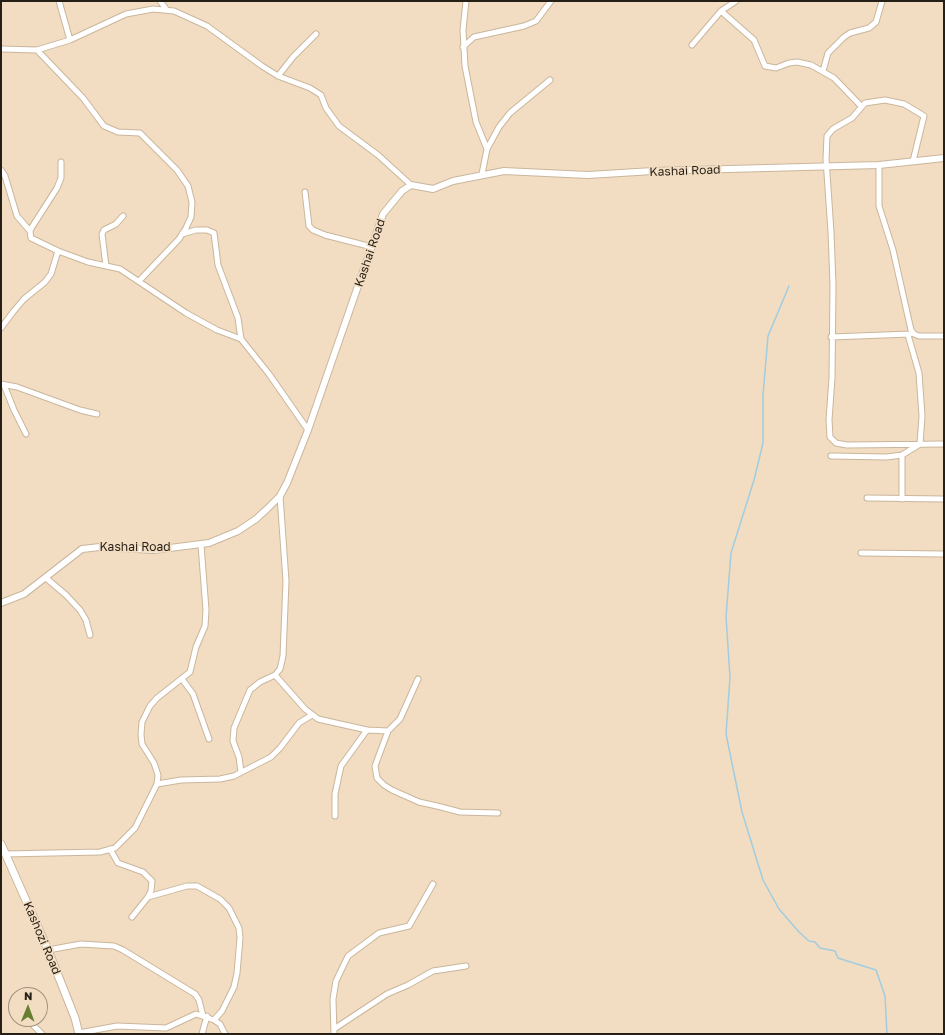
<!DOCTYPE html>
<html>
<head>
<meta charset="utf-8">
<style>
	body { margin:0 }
	#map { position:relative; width:945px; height:1035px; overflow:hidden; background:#f2ddc2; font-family:"Golos Text",sans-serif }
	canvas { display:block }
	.frame { position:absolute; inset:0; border:2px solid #261f15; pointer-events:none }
	.north { position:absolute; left:8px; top:987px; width:40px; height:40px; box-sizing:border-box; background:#f2ddc2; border:1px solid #a0917d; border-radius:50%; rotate:1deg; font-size:11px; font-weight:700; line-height:16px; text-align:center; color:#261f15 }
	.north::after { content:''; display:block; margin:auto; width:14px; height:18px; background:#657e30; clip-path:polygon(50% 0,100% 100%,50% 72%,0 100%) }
</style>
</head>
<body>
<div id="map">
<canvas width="945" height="1035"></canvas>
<div class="frame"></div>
<div class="north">N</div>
</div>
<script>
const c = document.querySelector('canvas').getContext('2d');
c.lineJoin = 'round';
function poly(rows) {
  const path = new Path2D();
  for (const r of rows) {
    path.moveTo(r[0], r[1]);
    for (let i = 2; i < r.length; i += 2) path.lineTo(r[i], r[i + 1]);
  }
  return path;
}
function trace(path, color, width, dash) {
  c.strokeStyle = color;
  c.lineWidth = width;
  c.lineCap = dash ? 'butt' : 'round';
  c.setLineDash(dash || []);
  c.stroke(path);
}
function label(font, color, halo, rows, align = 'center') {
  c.font = font + ' "Golos Text",sans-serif';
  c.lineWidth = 3.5;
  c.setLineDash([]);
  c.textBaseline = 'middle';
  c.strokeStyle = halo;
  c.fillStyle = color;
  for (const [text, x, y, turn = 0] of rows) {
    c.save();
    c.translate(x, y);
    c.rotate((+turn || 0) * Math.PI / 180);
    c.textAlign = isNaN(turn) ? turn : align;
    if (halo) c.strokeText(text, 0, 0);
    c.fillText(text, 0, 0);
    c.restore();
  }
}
trace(poly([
	[789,286,768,336,763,395,763,443,754,480,731,553,726,617,730,677,726,734,742,812,763,880,779,909,799,932,809,941,815,942,820,948,835,951,838,958,876,970,885,996,887,1034]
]), '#a0cde0', 1.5);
const minor = poly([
	[59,1,70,40],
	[160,1,166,9],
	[466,1,463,30,465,66,476,122,487,149],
	[721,11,754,40,765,66,776,68,789,63,797,62,811,65,834,78,861,106],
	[692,45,721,11,736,1],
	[463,47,474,37,524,26,536,21,551,1],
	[1,49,37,50,70,40,126,14,153,9,174,11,207,26,262,66,278,76,310,88,321,95,326,108,339,126,378,155,411,185],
	[37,50,83,98,104,126,118,132,140,133,177,170,188,186,192,202,191,217,186,228,179,239,139,281],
	[823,71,828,53,844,37,850,33,869,28,876,22,882,1],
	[278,76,293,57,316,34],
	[913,161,924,116,904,104,885,100,865,103,852,118,833,129,827,136,826,159,831,232,833,285,832,378,829,420,830,437,836,443,847,445,944,444],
	[61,162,61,178,57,188,32,227,30,231,31,238,58,251,88,262,120,269,186,313,217,330,241,339,269,374,308,430],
	[879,165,879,206,893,250,911,330,914,334,919,336,944,336],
	[1,170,5,176,17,216,30,231],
	[482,174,487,149,499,127,510,113,550,80],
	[305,192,309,226,313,230,325,235,372,247],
	[182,234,196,230,207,230,214,233,218,265,238,318,241,339],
	[106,266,102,234,104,230,116,224,123,216],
	[1,328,13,312,24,299,45,282,51,274,58,251],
	[831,337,910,334],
	[1,384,17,387,80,410,97,414],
	[4,385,14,410,26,434],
	[902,455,902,499],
	[831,456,887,457,902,455,920,444,922,416,919,373,908,335],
	[867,498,944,499],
	[861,553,944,554],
	[46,578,66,595,80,610,86,620,90,635],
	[275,675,305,709,318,719,367,730,388,731,400,719,418,679],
	[182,679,193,694,209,739],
	[388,731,375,766,377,778,384,785,392,790,419,802,437,806,460,812,498,813],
	[241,772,239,757,233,741,234,728,250,690,260,682,275,675,280,669,283,656,286,581,280,496],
	[157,784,181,780,220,779,234,776,271,757,280,748,299,723,312,715],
	[335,816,335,794,341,766,367,730],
	[110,849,118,863,143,872,152,881,151,891,148,897,132,917],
	[5,854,100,852,115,848,135,828,157,784,158,775,154,763,142,744,141,734,142,722,150,706,157,698,190,672,196,647,205,626,206,610,201,545],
	[148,897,187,886,197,886,220,899,229,908,239,928,240,938,237,973,234,987,222,1011,214,1020],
	[48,950,81,944,114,946,123,950,195,994,199,1000,203,1016],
	[27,1019,42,1034],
	[334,1029,387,994,408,985,433,971,466,966],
	[79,1033,117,1026,166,1028,196,1014,214,1020,220,1024,225,1034],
	[202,1034,207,1016],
	[334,1034,333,999,336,981,348,956,379,933,409,926,433,884]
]);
const tertiary = poly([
	[1,603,24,594,82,549,100,547,154,550,209,543,238,531,256,519,268,508,280,496,287,483,308,430,383,214,402,191,411,185,433,189,453,181,504,171,588,175,653,171,879,165,944,158]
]);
const secondary = poly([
	[1,844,48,950,75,1018,79,1034]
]);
trace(minor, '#cab69c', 7);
trace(tertiary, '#cab69c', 8);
trace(secondary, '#cab69c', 9);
trace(minor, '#fff', 5);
trace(tertiary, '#fff', 6);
trace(secondary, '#fff', 7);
label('12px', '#261f15', '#f2ddc2', [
	["Kashai Road",685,171,-2],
	["Kashai Road",370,253,-71],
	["Kashai Road",135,547],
	["Kashozi Road",42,938,67]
]);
</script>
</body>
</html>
